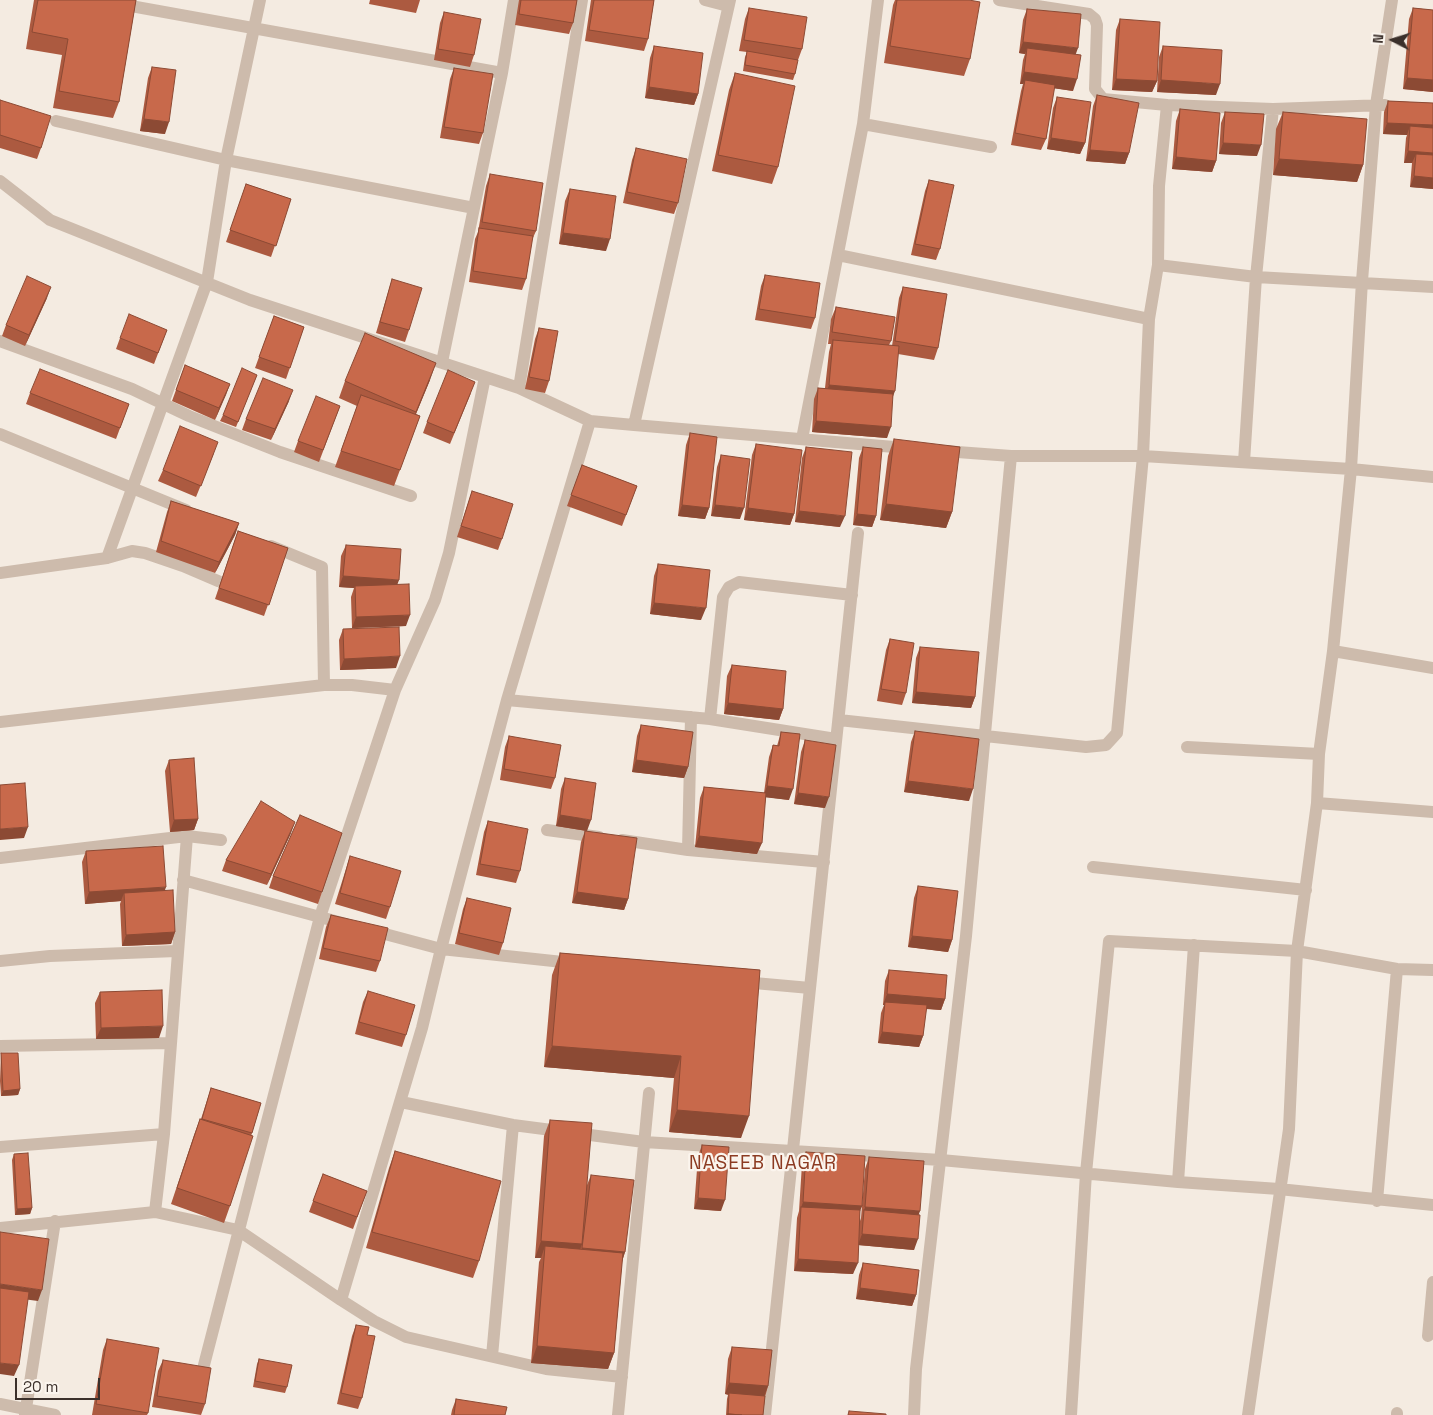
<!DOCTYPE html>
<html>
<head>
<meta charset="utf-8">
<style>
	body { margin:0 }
	#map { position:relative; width:1433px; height:1415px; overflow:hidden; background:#f4ebe1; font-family:"Space Grotesk",sans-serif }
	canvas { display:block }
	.north { position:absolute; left:1368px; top:15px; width:50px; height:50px; -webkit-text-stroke:4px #fbf5ee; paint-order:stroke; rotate:275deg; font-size:14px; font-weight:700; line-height:20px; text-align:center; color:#3b302b }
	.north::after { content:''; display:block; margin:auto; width:18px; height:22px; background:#3b302b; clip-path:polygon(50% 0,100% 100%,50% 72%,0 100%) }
	.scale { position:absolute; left:15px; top:1378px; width:85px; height:22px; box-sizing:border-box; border:2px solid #3b302b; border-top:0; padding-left:6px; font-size:15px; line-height:18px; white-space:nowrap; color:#3b302b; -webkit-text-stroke:4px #fbf5ee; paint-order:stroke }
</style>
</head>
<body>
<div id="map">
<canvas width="1433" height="1415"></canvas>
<div class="north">N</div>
<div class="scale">20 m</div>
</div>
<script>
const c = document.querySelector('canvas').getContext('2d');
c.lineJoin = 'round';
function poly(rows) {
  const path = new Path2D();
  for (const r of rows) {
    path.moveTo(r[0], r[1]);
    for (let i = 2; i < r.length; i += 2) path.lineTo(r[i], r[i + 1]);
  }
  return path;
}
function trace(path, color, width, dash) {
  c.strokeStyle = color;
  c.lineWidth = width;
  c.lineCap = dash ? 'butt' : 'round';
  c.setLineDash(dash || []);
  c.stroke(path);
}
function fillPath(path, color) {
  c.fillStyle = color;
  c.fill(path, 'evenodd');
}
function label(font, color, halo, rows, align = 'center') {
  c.font = font + ' "Space Grotesk",sans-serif';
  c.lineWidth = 4.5;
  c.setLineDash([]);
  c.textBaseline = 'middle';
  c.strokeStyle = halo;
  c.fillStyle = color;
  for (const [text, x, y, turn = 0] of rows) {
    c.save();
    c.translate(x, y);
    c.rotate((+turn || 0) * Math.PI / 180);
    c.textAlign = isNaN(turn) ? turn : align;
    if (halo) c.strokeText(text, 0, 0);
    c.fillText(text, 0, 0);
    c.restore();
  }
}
trace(poly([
	[98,0,502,73],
	[705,0,728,6],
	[999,0,1089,14,1095,19,1097,25,1095,89,1103,99,1167,105,1273,109,1385,105],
	[56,121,226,160,474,208],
	[863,124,991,147],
	[0,181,50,220,250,300,519,388,590,421,634,425,730,0],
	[838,255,1149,319],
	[1158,265,1256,277,1433,287],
	[0,341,132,389,189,416,280,452,411,496],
	[442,362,502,73,514,0],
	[519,388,582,0],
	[634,425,906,448],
	[0,434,186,510],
	[802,439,863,124,878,0],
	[944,451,1011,456],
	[1244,462,1256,277,1273,109],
	[107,558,207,282,226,160,260,0],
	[0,573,107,558,132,551,145,553,183,566,218,581],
	[1333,651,1433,668],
	[324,685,352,685,395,690],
	[507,700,710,719,836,739],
	[691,717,688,850,824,862],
	[710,719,723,597,729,587,739,582,852,595],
	[839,720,1086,747,1106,745,1117,733,1143,456,1149,319,1158,265,1159,186,1167,105],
	[0,722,324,685,322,567,271,546],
	[1187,747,1319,754],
	[1317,803,1433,812],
	[547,830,599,837],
	[187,836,221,840],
	[622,840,688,850],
	[0,858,187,836,164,1134,155,1212,238,1230,341,1300,374,1321,406,1337,546,1369,622,1377],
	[1093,867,1306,890],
	[183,880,346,924],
	[370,930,441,949,572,963],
	[0,961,50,956,176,951],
	[743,982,810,988],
	[0,1046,170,1043],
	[401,1102,513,1125,644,1142,941,1160,1178,1182,1279,1189,1433,1205],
	[0,1147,164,1134],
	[1178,1182,1194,945],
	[1377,1201,1397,969],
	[0,1228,155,1212],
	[341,1300,422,1028,441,949,507,700,590,421],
	[1428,1336,1433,1282],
	[492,1356,513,1125],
	[204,1365,320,917,395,690,435,600,449,553,485,377],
	[0,1404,55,1415],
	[25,1415,55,1221],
	[618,1415,649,1093],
	[765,1415,858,533],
	[914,1415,916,1369,966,936,1011,456,1143,456,1351,469,1433,477],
	[1071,1415,1086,1173,1109,941,1297,951,1397,969,1433,970],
	[1248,1415,1289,1129,1297,951,1317,803,1319,754,1333,651,1351,469,1362,281,1376,105,1392,0],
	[1397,1415,1397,1413]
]), '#cdbbac', 12);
fillPath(poly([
	[34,0,136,0,119,102,113,118,53,108,62,55,26,49],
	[370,0,420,0,416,13,369,4],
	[519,0,577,0,573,23,569,34,515,25],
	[591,0,654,0,648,39,644,51,585,41],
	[895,0,969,0,970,59,964,76,884,63,893,5],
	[749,8,802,49,798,60,797,60,795,74,793,80,743,71,745,57,747,52,739,51,745,19],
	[1413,8,1433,10,1433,92,1403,89,1409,19],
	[1027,9,1075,55,1073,91,1054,88,1046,139,1041,150,1011,145,1021,91,1023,84,1020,84,1023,60,1025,54,1019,53,1023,20],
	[444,12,474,55,470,67,434,60,440,23],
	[1120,19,1157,81,1152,92,1112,90,1116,30],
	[654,46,698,94,694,105,645,98,650,58],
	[1163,46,1216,95,1157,92,1159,57],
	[152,67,165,134,140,131,148,78],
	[454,68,483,133,479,144,440,138,450,79],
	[735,73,778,167,772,184,712,171,729,90],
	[1097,95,1129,153,1125,164,1086,161,1093,106],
	[1057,97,1085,143,1080,154,1047,149,1053,108],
	[0,100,41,148,37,159,0,148],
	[1388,101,1433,103,1433,189,1410,187,1412,163,1404,163,1406,138,1407,135,1383,134,1384,112],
	[1180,109,1216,161,1212,172,1172,169,1176,121],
	[1225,112,1257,156,1219,154,1221,123],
	[1283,112,1363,165,1357,182,1273,175,1276,129],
	[636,148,678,203,674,214,623,203,632,160],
	[490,174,536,231,532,240,526,279,522,290,469,282,475,239,478,232,486,186],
	[929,180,940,249,936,260,911,255,925,191],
	[246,184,291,199,271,257,226,242],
	[570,189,606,251,559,244,565,201],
	[765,275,815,318,811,329,755,320,761,286],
	[392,279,409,330,405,342,376,333],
	[903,287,938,348,934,360,898,354,887,438,812,432,814,399,818,388,825,388,829,352,831,344,828,344,831,319,836,307,891,341,889,345,892,346,899,298],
	[47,298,25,346,2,336,6,325],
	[274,316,304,327,286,379,255,368],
	[539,328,549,381,545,393,525,389,535,339],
	[167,330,154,364,116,349,120,338],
	[185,365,230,384,215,420,172,401],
	[257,375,236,427,220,421,223,415],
	[430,380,416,414,420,416,394,486,335,467,357,406,339,398,345,381],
	[30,393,129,404,116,439,26,404],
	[471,393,450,444,423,433,427,422],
	[289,401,271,440,242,430,246,419],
	[340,406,319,462,294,452,298,441],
	[690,433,709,508,705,519,678,516,686,445],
	[894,439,952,512,946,528,880,520,888,456],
	[756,444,794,514,790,525,744,520,752,455],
	[806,447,840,527,795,522,802,458],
	[863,447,876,516,872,527,853,525,859,458],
	[214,453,196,497,158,481,163,470],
	[721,455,740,519,711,516,717,467],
	[582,465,637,486,622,526,567,506],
	[472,491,502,539,498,550,457,537],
	[171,501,239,523,235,535,215,573,156,552,167,512],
	[238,531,288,548,264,616,215,599],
	[346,545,397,585,406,626,352,628,351,597,354,588,339,587,341,556],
	[658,564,701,620,650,614,654,576],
	[343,629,396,668,340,670,339,640],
	[890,639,906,693,902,705,877,701,886,650],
	[920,647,975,697,971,708,912,703,916,658],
	[732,665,783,709,779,720,724,714,727,676],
	[641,725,688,767,684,778,632,772,637,736],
	[915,731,969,801,904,792,911,742],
	[781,732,789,800,766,797,757,854,695,847,700,798,704,787,764,793,769,757,773,745,777,746],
	[509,736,555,778,551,789,500,780,505,747],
	[805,740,825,808,794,804,801,752],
	[169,760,198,819,194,830,170,832,165,771],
	[565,778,587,831,556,826,561,789],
	[488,821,520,871,516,883,476,875,484,832],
	[585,831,628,899,624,910,572,903,581,842],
	[291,833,267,885,222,871,226,860],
	[342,833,318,904,269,888,273,876],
	[86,851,165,890,175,932,171,944,122,946,120,904,121,901,85,904,82,862],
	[350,856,390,907,386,919,335,904],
	[918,886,952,940,948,952,908,947,914,898],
	[467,898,503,943,499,955,455,944,463,909],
	[331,915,380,961,376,972,319,959,326,927],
	[560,953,760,970,741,1138,669,1132,674,1078,544,1067,552,975],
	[889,970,945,999,941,1010,926,1009,923,1036,919,1047,878,1043,881,1013,884,1005,883,1005,885,981],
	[368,991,406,1035,402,1047,355,1034,363,1002],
	[100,992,159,1038,96,1039,95,1003],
	[1,1053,20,1089,18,1095,1,1096,0,1081],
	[211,1088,261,1103,230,1206,224,1223,171,1204,194,1135,200,1119,201,1119],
	[550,1120,587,1185,591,1175,625,1252,622,1262,614,1353,608,1369,531,1363,539,1262,541,1258,535,1258,544,1136],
	[702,1145,721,1211,694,1209,698,1156],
	[395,1151,479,1261,473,1278,366,1248,389,1168],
	[806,1152,862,1206,860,1210,860,1221,861,1218,865,1169,869,1157,919,1215,914,1250,858,1245,853,1274,794,1271,797,1218,799,1211,802,1164],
	[14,1154,32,1208,30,1214,15,1215,12,1160],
	[323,1174,367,1191,353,1229,309,1212],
	[863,1263,916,1295,912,1306,856,1299,859,1275],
	[356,1325,367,1335,362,1398,358,1409,337,1404,352,1336],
	[107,1339,148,1413,147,1415,92,1415,103,1350],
	[732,1347,768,1386,765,1397,763,1415,726,1415,727,1399,728,1395,725,1394,728,1359],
	[259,1359,287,1387,285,1393,253,1387,257,1364],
	[163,1360,205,1404,201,1415,152,1407,158,1371],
	[456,1399,505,1415,451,1415,452,1410]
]), '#ac5a40');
fillPath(poly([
	[1023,42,1078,48,1074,59,1027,48,1025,54,1019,53],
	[1024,72,1077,79,1073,91,1024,84,1025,80,1023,84,1020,84],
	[1407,78,1433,80,1433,92,1403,89],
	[1116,79,1157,81,1152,92,1112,90],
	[1161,80,1220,84,1216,95,1157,92],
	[649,87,698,94,694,105,645,98],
	[144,119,169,122,165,134,140,131],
	[1387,123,1433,125,1433,136,1410,126,1407,135,1383,134],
	[1051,138,1085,143,1080,154,1047,149],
	[1223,143,1261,145,1257,156,1219,154],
	[1090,150,1129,153,1125,164,1086,161],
	[1408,151,1433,153,1433,165,1416,154,1412,163,1404,163],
	[1176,157,1216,161,1212,172,1172,169],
	[1279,159,1363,165,1357,182,1273,175],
	[1414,176,1433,178,1433,189,1410,187],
	[563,233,610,239,606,251,559,244],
	[51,287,47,298,25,346,29,335],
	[436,363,430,380,410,428,416,412],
	[230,384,226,395,215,420,219,408],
	[829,385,895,391,891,402,825,396],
	[293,390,289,401,271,440,275,429],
	[816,421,891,427,887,438,812,432],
	[886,504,952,512,946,528,880,520],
	[682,505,709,508,705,519,678,516],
	[715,505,744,508,740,519,711,516],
	[748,508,794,514,790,525,744,520],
	[799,511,845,516,840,527,795,522],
	[857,514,876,516,872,527,853,525],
	[239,523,235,535,215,573,219,562],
	[343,576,399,580,395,591,355,586,354,588,339,587],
	[654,603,706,608,701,620,650,614],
	[410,615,406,626,352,628,356,617],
	[400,656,396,668,340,670,344,659],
	[916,692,975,697,971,708,912,703],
	[728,703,783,709,779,720,724,714],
	[636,760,688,767,684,778,632,772],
	[908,781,973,789,969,801,904,792],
	[767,786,793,789,789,800,763,797],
	[798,793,829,797,825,808,794,804],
	[560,815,591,820,587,831,556,826],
	[198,819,194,830,170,832,174,820],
	[295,822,291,833,267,885,271,874],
	[28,827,24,838,0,840,0,829],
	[699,836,762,843,757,854,695,847],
	[166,887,162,899,124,893,121,901,85,904,89,892],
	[577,892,628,899,624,910,572,903],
	[175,932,171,944,122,946,126,935],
	[912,936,952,940,948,952,908,947],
	[887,994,945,999,941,1010,885,1005,885,1002,884,1005,883,1005],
	[163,1026,159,1038,96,1039,101,1028],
	[882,1032,923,1036,919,1047,878,1043],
	[552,1046,681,1056,674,1078,544,1067],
	[20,1089,18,1095,1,1096,3,1091],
	[677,1110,749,1116,741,1138,669,1132],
	[698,1198,725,1200,721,1211,694,1209],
	[803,1202,862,1206,858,1217,801,1208],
	[865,1207,920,1211,916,1222,864,1211],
	[32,1208,30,1214,15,1215,17,1209],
	[862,1234,918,1239,914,1250,858,1245],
	[541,1241,582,1244,576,1261,545,1246,541,1258,535,1258],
	[582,1248,625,1252,621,1264,578,1259],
	[798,1259,858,1263,853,1274,794,1271],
	[0,1284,42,1290,38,1301,0,1296],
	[860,1288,916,1295,912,1306,856,1299],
	[537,1346,614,1353,608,1369,531,1363],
	[0,1363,19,1365,14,1376,0,1374],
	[729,1383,768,1386,764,1397,725,1394]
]), '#8c4a34');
const building = poly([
	[38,0,136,0,119,102,59,91,68,39,32,32,38,0],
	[521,0,577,0,573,23,519,14,521,0],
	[594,0,654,0,648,39,589,30,594,0],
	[897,0,969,0,980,2,970,59,890,46,897,0],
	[749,8,807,17,802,49,744,40,749,8],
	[1413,8,1433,10,1433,80,1407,78,1413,8],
	[1027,9,1081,14,1078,48,1023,42,1027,9],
	[444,12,481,19,474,55,438,49,444,12],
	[1120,19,1160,22,1157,81,1116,79,1120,19],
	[654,46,703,53,698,94,649,87,654,46],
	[1163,46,1222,50,1220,84,1161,80,1163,46],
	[1027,48,1081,55,1077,79,1024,72,1027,48],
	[747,51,798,60,795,74,745,65,747,51],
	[152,67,176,70,169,122,144,119,152,67],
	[454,68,493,74,483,133,444,127,454,68],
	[735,73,795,86,778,167,718,155,735,73],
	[1025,80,1055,85,1046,139,1015,133,1025,80],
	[1097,95,1139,103,1129,153,1090,150,1097,95],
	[1057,97,1091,102,1085,143,1051,138,1057,97],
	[0,100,51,116,41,148,0,135,0,100],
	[1388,101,1433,103,1433,125,1387,123,1388,101],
	[1180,109,1220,113,1216,161,1176,157,1180,109],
	[1225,112,1264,114,1261,145,1223,143,1225,112],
	[1283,112,1367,119,1363,165,1279,159,1283,112],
	[1410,126,1433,128,1433,153,1408,151,1410,126],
	[636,148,687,159,678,203,627,192,636,148],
	[1416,154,1433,155,1433,178,1414,176,1416,154],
	[490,174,543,183,536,231,482,222,490,174],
	[929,180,954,185,940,249,915,244,929,180],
	[246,184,291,199,276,246,230,230,246,184],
	[570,189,616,196,610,239,563,233,570,189],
	[479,228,533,236,526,279,473,271,479,228],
	[765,275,820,283,815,318,759,309,765,275],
	[27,276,51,287,29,335,6,325,27,276],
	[392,279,422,288,409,330,380,322,392,279],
	[903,287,947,294,938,348,895,341,903,287],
	[836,307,895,317,891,341,832,332,836,307],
	[129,314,167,330,158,353,120,338,129,314],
	[274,316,304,327,290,368,259,357,274,316],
	[539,328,558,331,549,381,529,377,539,328],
	[365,333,436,363,416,412,345,381,365,333],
	[833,340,899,346,895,391,829,385,833,340],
	[185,365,230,384,219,408,176,390,185,365],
	[242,368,257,375,238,422,223,415,242,368],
	[40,369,129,404,120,428,30,393,40,369],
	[448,370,475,382,454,433,427,422,448,370],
	[263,378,293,390,275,429,246,419,263,378],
	[818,388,893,394,891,427,816,421,818,388],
	[361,395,420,416,400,470,341,451,361,395],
	[316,396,340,406,323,450,298,441,316,396],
	[180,426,218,442,201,486,163,470,180,426],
	[690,433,717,437,709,508,682,505,690,433],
	[894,439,960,447,952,512,886,504,894,439],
	[756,444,802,450,794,514,748,508,756,444],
	[806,447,852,452,845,516,799,511,806,447],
	[863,447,882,449,876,516,857,514,863,447],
	[721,455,750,459,744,508,715,505,721,455],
	[582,465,637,486,626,515,571,495,582,465],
	[472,491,513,504,502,539,461,526,472,491],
	[171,501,239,523,219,562,161,541,171,501],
	[238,531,288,548,269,605,219,588,238,531],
	[346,545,401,549,399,580,343,576,346,545],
	[658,564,710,570,706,608,654,603,658,564],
	[409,584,410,615,356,617,355,586,409,584],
	[399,627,400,656,344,659,343,629,399,627],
	[890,639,914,643,906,693,881,689,890,639],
	[920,647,979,652,975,697,916,692,920,647],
	[732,665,786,671,783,709,728,703,732,665],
	[641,725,693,732,688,767,636,760,641,725],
	[915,731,979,739,973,789,908,781,915,731],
	[781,732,800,734,793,789,767,786,773,745,779,746,781,732],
	[509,736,561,745,555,778,504,769,509,736],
	[805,740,836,745,829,797,798,793,805,740],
	[194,758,198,819,174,820,169,760,194,758],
	[565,778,596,783,591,820,560,815,565,778],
	[25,783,28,827,0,829,0,785,25,783],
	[704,787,766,793,762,843,699,836,704,787],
	[261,801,295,822,271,874,226,860,261,801],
	[300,815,342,833,322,892,273,876,300,815],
	[488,821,528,829,520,871,480,864,488,821],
	[585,831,637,838,628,899,577,892,585,831],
	[163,846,166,887,89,892,86,851,163,846],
	[350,856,401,871,390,907,340,893,350,856],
	[918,886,958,891,952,940,912,936,918,886],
	[173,890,175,932,126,935,124,893,173,890],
	[467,898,511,908,503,943,459,933,467,898],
	[331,915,388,928,380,961,323,948,331,915],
	[560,953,760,970,749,1116,677,1110,681,1056,552,1046,560,953],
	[889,970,947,975,945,999,887,994,889,970],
	[162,990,163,1026,101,1028,100,992,162,990],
	[368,991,415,1005,406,1035,359,1022,368,991],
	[885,1002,927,1005,923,1036,882,1032,885,1002],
	[1,1053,18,1053,20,1089,3,1091,1,1053],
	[211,1088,261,1103,252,1133,202,1119,211,1088],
	[200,1119,253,1136,230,1206,177,1188,200,1119],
	[550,1120,592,1123,582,1244,541,1241,550,1120],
	[702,1145,729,1147,725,1200,698,1198,702,1145],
	[395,1151,501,1181,479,1261,372,1232,395,1151],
	[806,1152,865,1156,862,1206,803,1202,806,1152],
	[28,1153,32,1208,17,1209,14,1154,28,1153],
	[869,1157,924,1161,920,1211,865,1207,869,1157],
	[323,1174,367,1191,357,1217,313,1201,323,1174],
	[591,1175,634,1180,625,1252,582,1248,591,1175],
	[801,1207,860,1210,858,1263,798,1259,801,1207],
	[864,1210,920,1215,918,1239,862,1234,864,1210],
	[0,1232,49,1239,42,1290,0,1284,0,1232],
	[545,1246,623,1253,614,1353,537,1346,545,1246],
	[863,1263,919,1270,916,1295,860,1288,863,1263],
	[0,1288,29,1292,19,1365,0,1363,0,1288],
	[356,1325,369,1327,367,1335,375,1336,362,1398,341,1393,356,1325],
	[107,1339,159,1348,148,1413,96,1404,107,1339],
	[732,1347,772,1350,768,1386,729,1383,732,1347],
	[259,1359,292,1365,287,1387,255,1381,259,1359],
	[163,1360,211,1368,205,1404,157,1396,163,1360],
	[729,1393,765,1396,763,1415,742,1415,728,1414,728,1415,729,1393],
	[456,1399,507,1407,505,1415,454,1415,456,1399],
	[849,1411,886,1414,886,1415,848,1415,849,1411],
	[728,1414,742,1415,728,1415,728,1414]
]);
fillPath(building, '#c8694b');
trace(building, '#8c4a34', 1);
c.letterSpacing = '1px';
label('19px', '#8c3b22', '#fbf5ee', [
	["NASEEB NAGAR",763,1164]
]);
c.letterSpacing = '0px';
</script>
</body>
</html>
